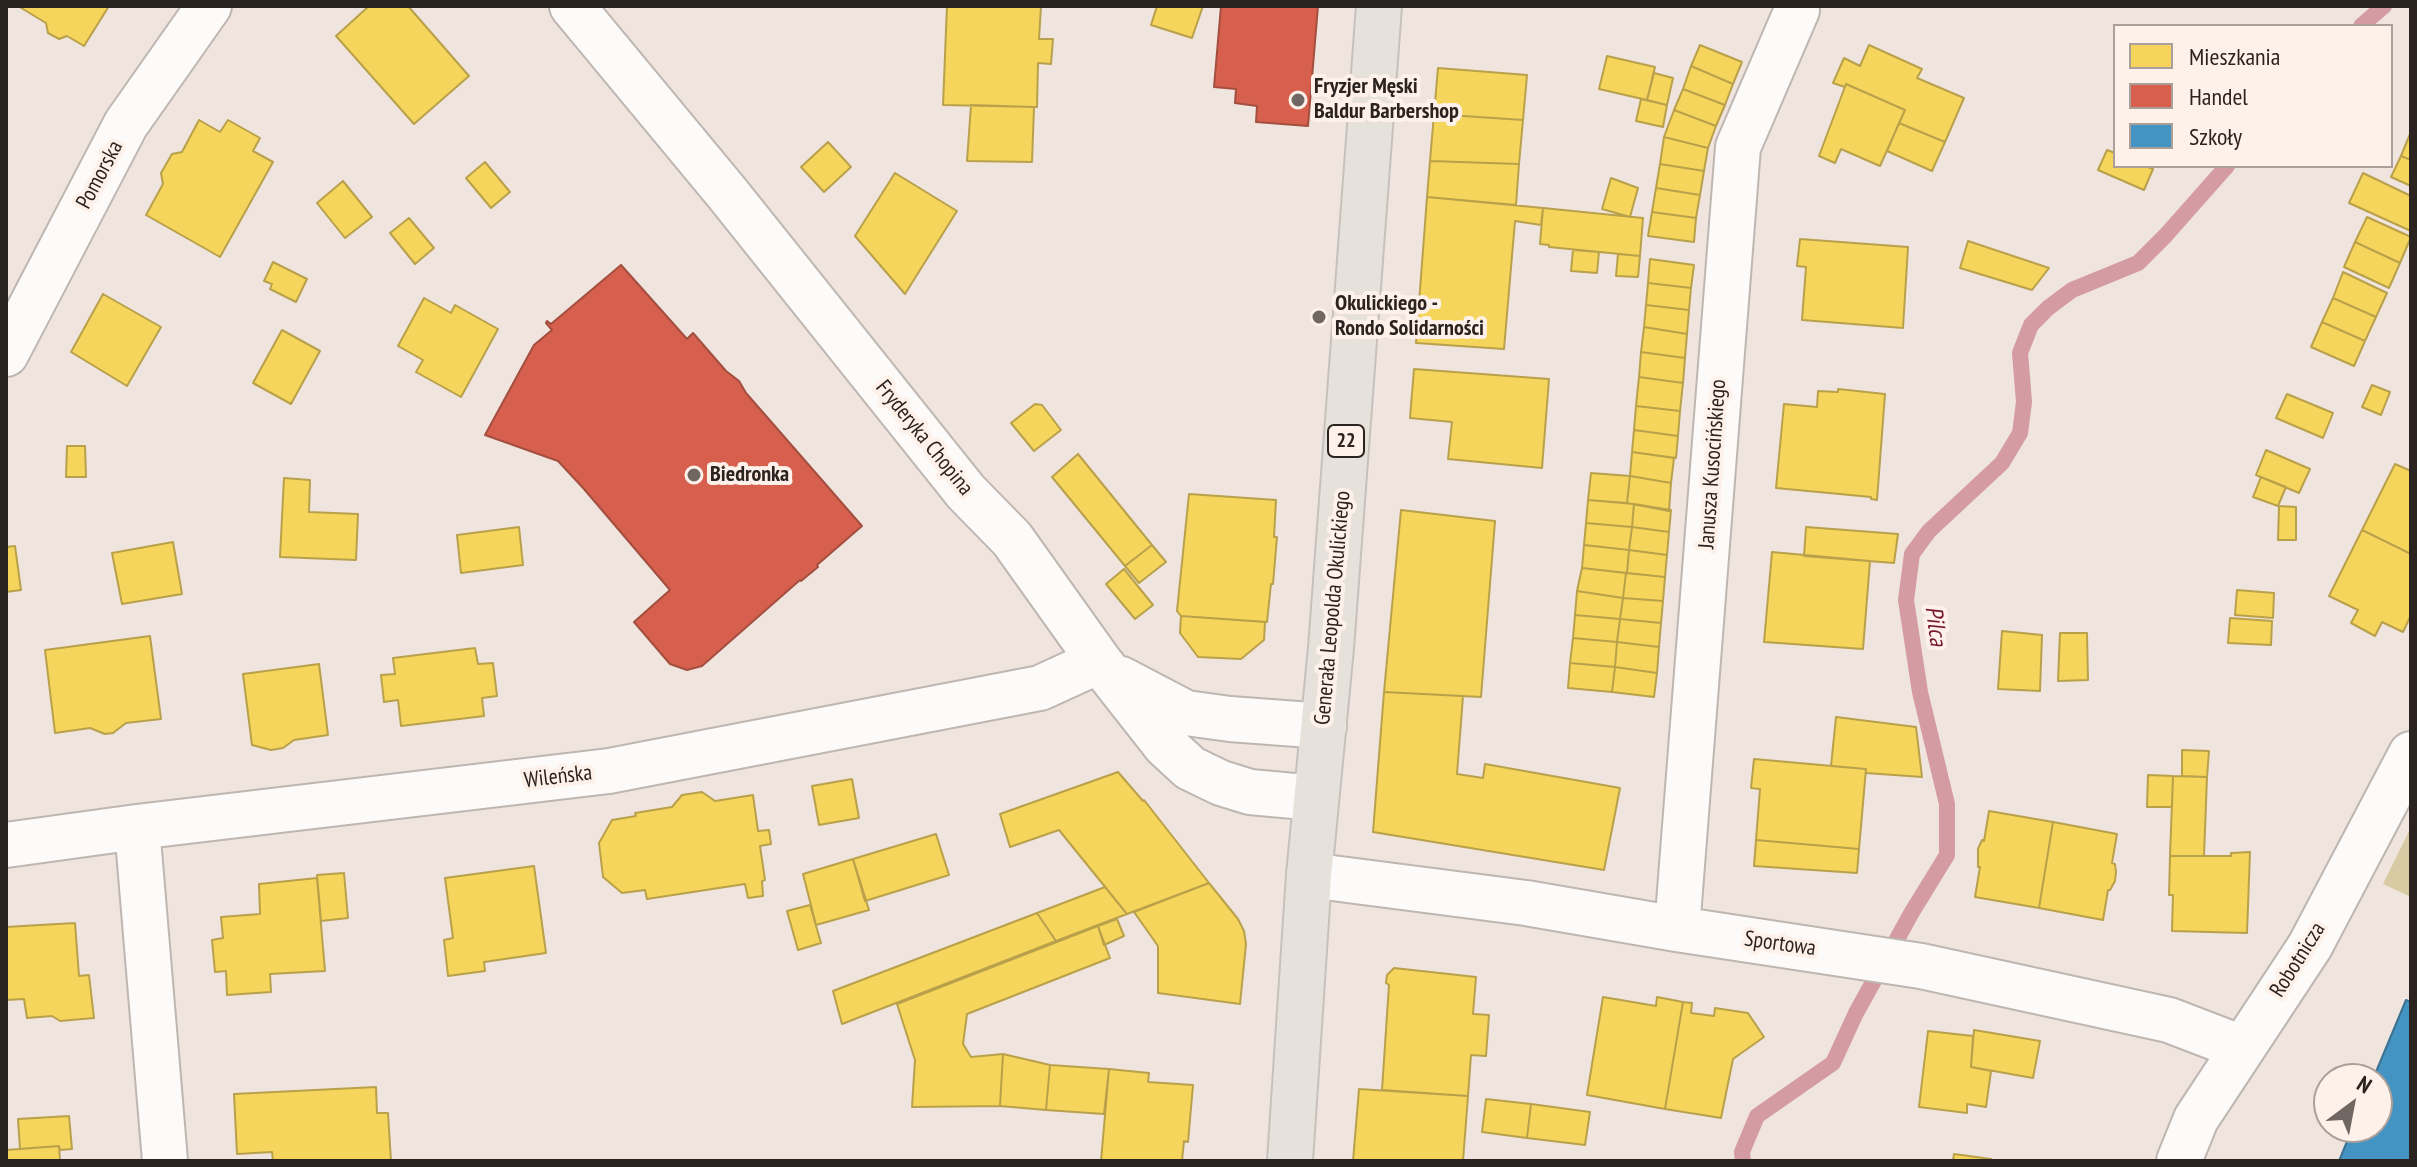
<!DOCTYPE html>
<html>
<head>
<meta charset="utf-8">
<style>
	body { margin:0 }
	#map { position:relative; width:2417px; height:1167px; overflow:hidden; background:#efe4de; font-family:"PT Sans Narrow",sans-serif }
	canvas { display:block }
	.frame { position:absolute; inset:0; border:8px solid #2b231f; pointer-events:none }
	.legend { position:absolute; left:2113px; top:24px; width:280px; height:144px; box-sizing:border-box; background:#fef1ea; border:2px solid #aa9f99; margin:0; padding:10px 14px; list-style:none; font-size:24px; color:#2b231f }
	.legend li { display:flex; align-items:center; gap:16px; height:40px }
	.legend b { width:40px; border:2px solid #aa9f99 }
	.north { position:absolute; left:2313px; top:1063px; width:80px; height:80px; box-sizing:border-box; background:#fef1ea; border:2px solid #aa9f99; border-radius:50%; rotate:32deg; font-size:22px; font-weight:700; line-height:32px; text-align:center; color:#2b231f }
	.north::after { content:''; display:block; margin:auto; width:28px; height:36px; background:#706762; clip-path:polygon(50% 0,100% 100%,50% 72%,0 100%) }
</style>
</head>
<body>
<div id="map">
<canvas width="2417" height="1167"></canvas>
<div class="frame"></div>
<ul class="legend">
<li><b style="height:22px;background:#f6d55c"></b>Mieszkania</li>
<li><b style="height:22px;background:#d6604d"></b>Handel</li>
<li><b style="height:22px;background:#4393c3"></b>Szkoły</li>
</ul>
<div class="north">N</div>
</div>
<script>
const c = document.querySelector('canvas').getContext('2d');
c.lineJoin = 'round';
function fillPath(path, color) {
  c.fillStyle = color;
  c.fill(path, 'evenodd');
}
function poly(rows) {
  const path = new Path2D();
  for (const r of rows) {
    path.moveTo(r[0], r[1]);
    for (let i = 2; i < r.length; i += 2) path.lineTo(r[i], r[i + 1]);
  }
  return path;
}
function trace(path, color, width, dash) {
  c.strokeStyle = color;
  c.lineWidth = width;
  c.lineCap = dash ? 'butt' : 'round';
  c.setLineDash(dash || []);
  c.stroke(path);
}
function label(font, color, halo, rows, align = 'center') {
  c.font = font + ' "PT Sans Narrow",sans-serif';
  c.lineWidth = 8;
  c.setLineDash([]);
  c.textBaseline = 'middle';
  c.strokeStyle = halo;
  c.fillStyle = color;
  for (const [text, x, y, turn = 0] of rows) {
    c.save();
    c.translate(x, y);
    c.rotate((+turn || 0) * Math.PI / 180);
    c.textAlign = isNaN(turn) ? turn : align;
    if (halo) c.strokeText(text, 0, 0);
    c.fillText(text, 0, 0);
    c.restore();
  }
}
fillPath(poly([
	[2411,827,2411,897,2383,884]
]), '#d8caa2');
const homes = poly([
	[18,6,109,6,84,46,67,36,59,39,48,33,46,23,18,6],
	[369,6,408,6,469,76,414,124,336,36,369,6],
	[947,6,1041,6,1039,39,1053,39,1051,64,1038,63,1037,107,943,105,947,6],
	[1157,6,1203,6,1192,38,1151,25,1157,6],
	[1700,45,1742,62,1733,84,1691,66,1700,45],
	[1869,45,1922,69,1917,78,1964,98,1945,142,1899,123,1905,110,1846,84,1845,87,1833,83,1844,58,1860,66,1869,45],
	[1607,56,1655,67,1647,100,1599,89,1607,56],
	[1691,66,1733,84,1725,105,1683,89,1691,66],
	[1438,68,1527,75,1523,120,1434,114,1438,68],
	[1654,73,1673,78,1667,105,1647,100,1654,73],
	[1846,84,1905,110,1880,166,1841,149,1835,163,1819,156,1846,84],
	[1683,89,1725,105,1716,126,1674,110,1683,89],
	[1641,99,1667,105,1663,127,1636,121,1641,99],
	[971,105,1034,107,1032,162,967,161,971,105],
	[1674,110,1716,126,1708,148,1664,137,1674,110],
	[1434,114,1523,120,1519,164,1430,161,1434,114],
	[199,120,220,132,228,120,260,138,253,151,273,162,220,257,146,215,163,184,161,173,172,154,182,152,199,120],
	[1899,123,1945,142,1932,171,1887,151,1899,123],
	[2410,134,2411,135,2411,160,2401,156,2410,134],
	[1664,137,1708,148,1704,171,1660,164,1664,137],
	[828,142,851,167,824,192,801,167,828,142],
	[2107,150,2115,153,2115,166,2145,166,2153,169,2144,190,2098,170,2107,150],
	[2401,156,2411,160,2411,186,2391,177,2401,156],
	[1430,161,1519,164,1516,205,1427,197,1430,161],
	[485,162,510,192,491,208,466,178,485,162],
	[1660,164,1704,171,1700,195,1656,188,1660,164],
	[895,173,957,211,905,294,855,236,895,173],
	[2363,173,2411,196,2411,231,2349,203,2363,173],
	[1611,178,1638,188,1630,217,1602,209,1611,178],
	[343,181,372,217,345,238,317,203,343,181],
	[1656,188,1700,195,1696,218,1652,212,1656,188],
	[1427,197,1543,208,1541,225,1515,221,1504,349,1416,343,1427,197],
	[1543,208,1643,218,1640,256,1549,247,1549,245,1540,244,1543,208],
	[1652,212,1696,218,1694,242,1648,236,1652,212],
	[2367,217,2411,237,2400,263,2355,242,2367,217],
	[409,218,434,248,415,264,390,233,409,218],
	[1800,239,1908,247,1903,328,1802,320,1806,267,1797,266,1800,239],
	[1968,241,2049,268,2032,290,1960,268,1968,241],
	[2355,242,2400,263,2389,288,2344,267,2355,242],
	[1573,250,1599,252,1597,273,1571,271,1573,250],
	[1618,254,1640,256,1638,277,1616,276,1618,254],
	[1650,259,1694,265,1691,288,1648,283,1650,259],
	[273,262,307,279,296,302,270,289,272,284,264,281,273,262],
	[2343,272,2387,293,2376,317,2333,298,2343,272],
	[1648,283,1691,288,1689,310,1646,305,1648,283],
	[103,294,161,327,127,386,71,352,103,294],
	[424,298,451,313,455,305,498,329,461,397,416,372,423,360,398,346,424,298],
	[2333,298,2376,317,2365,341,2322,322,2333,298],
	[1646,305,1689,310,1687,334,1644,327,1646,305],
	[2322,322,2365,341,2354,366,2311,347,2322,322],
	[1644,327,1687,334,1685,358,1641,352,1644,327],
	[282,330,320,351,291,404,253,383,282,330],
	[1641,352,1685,358,1683,383,1639,377,1641,352],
	[1414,369,1549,379,1542,468,1448,459,1452,422,1410,418,1414,369],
	[1639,377,1683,383,1680,411,1636,406,1639,377],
	[2372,385,2390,392,2381,415,2362,407,2372,385],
	[1838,389,1885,394,1877,500,1871,499,1871,497,1776,488,1784,404,1817,407,1818,391,1838,392,1838,389],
	[2287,394,2333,413,2323,438,2276,418,2287,394],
	[1035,404,1042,405,1061,430,1034,451,1011,423,1035,404],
	[1636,406,1680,411,1678,436,1634,430,1636,406],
	[1634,430,1678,436,1676,458,1632,452,1634,430],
	[67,446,85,446,86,477,66,477,67,446],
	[2266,450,2310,469,2299,493,2256,475,2266,450],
	[1632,452,1674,458,1671,483,1630,476,1632,452],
	[1078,454,1152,545,1125,566,1052,477,1078,454],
	[2395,464,2411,471,2411,554,2362,530,2395,464],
	[1591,473,1630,476,1627,503,1588,500,1591,473],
	[1630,476,1671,483,1669,511,1627,503,1630,476],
	[2261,477,2286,487,2278,506,2253,497,2261,477],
	[284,478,310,480,309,512,358,514,356,560,280,557,284,478],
	[1189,494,1276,500,1274,537,1277,537,1273,584,1271,584,1267,622,1181,616,1177,611,1189,494],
	[1588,500,1634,504,1632,527,1586,523,1588,500],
	[1634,504,1671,510,1669,532,1632,527,1634,504],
	[2279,506,2296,507,2296,540,2278,540,2279,506],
	[1401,510,1495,521,1481,697,1384,692,1401,510],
	[1586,523,1632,527,1629,550,1584,545,1586,523],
	[519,527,523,565,461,573,457,535,519,527],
	[1632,527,1669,532,1667,555,1629,550,1632,527],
	[1806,527,1898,534,1894,563,1804,556,1806,527],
	[2362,530,2411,554,2411,615,2403,632,2382,622,2375,636,2351,623,2358,610,2329,596,2362,530],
	[173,542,182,594,122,604,112,553,173,542],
	[1152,545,1166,562,1139,583,1125,566,1152,545],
	[1584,545,1629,550,1627,573,1582,568,1584,545],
	[15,546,21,590,6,592,6,547,15,546],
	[1629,550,1667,555,1665,577,1627,573,1629,550],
	[1772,552,1870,561,1863,649,1764,642,1772,552],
	[1582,568,1626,573,1623,598,1577,591,1582,568],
	[1124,569,1153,605,1135,619,1106,584,1124,569],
	[1626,573,1665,577,1663,601,1623,598,1626,573],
	[2237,590,2274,593,2273,618,2235,615,2237,590],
	[1577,591,1623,598,1620,619,1575,615,1577,591],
	[1623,598,1663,601,1661,623,1620,619,1623,598],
	[1575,615,1620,619,1617,642,1573,638,1575,615],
	[1181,616,1265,622,1264,640,1241,659,1198,657,1180,633,1181,616],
	[2230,618,2272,621,2271,645,2228,643,2230,618],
	[1620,619,1661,623,1659,647,1617,642,1620,619],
	[2002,631,2042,635,2040,691,1998,689,2002,631],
	[2060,633,2087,633,2088,680,2058,681,2060,633],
	[150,636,161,719,126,723,113,733,105,734,90,728,55,733,45,650,150,636],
	[1573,638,1617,642,1615,667,1570,663,1573,638],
	[1617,642,1659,647,1657,673,1615,667,1617,642],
	[475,648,478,664,493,663,497,696,482,698,484,716,401,726,398,700,384,702,381,675,395,674,393,658,475,648],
	[1570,663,1615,667,1612,692,1568,688,1570,663],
	[319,664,328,735,294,740,283,748,271,750,252,745,243,674,319,664],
	[1615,667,1657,673,1654,697,1612,692,1615,667],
	[1384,692,1463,696,1457,774,1483,778,1485,764,1620,788,1604,870,1373,832,1384,692],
	[1836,717,1916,727,1922,777,1866,773,1866,769,1831,766,1836,717],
	[2182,750,2209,751,2207,777,2182,776,2182,750],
	[1754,759,1866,769,1859,849,1756,840,1760,789,1751,788,1754,759],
	[1118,772,1143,801,1144,800,1209,883,1127,914,1059,830,1010,847,1000,814,1118,772],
	[2148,775,2173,776,2172,807,2147,807,2148,775],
	[2173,776,2207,777,2204,856,2170,856,2173,776],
	[852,779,859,818,819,825,812,786,852,779],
	[702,792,715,801,753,795,758,831,769,830,771,844,760,846,765,880,762,881,763,896,748,898,745,884,647,899,645,890,622,893,603,877,599,843,612,820,636,816,635,813,672,807,682,795,702,792],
	[1989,811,2053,822,2039,908,1975,897,1980,867,1978,867,1978,849,1982,840,1984,841,1989,811],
	[2053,822,2117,834,2112,863,2115,864,2116,872,2115,881,2110,890,2108,890,2103,920,2039,908,2053,822],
	[936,834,949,875,865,901,853,859,936,834],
	[1756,840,1859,849,1857,873,1754,866,1756,840],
	[2250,852,2247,933,2172,931,2173,895,2169,895,2170,856,2231,856,2231,853,2250,852],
	[853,859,869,910,816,925,803,874,853,859],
	[534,866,546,953,484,962,485,971,448,976,444,940,453,938,445,878,534,866],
	[344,873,348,918,321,921,317,875,344,873],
	[317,878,325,971,270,974,271,992,227,995,226,971,215,972,212,940,223,938,221,917,260,914,259,884,317,878],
	[1209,883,1238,919,1244,931,1246,944,1240,1004,1158,993,1158,946,1134,912,1209,883],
	[1105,887,1127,914,1056,941,1037,913,1105,887],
	[810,905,821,943,798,950,787,911,810,905],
	[1037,913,1056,941,842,1024,833,991,1037,913],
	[1117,919,1124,936,1104,945,1098,926,1117,919],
	[75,923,79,976,89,975,94,1018,60,1021,52,1016,27,1018,24,999,6,1000,6,927,75,923],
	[1098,926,1110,958,967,1014,963,1044,971,1057,1003,1054,1000,1106,912,1107,915,1060,897,1004,1098,926],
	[1394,968,1476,977,1473,1014,1489,1015,1486,1056,1471,1055,1468,1096,1382,1090,1389,985,1386,983,1387,975,1394,968],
	[1603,997,1656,1006,1657,997,1683,1002,1665,1109,1587,1095,1603,997],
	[1683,1002,1692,1003,1691,1013,1714,1016,1715,1008,1748,1013,1764,1037,1733,1059,1721,1118,1665,1109,1683,1002],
	[1974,1030,2040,1041,2033,1078,1971,1067,1974,1030],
	[1928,1031,1973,1036,1971,1067,1991,1071,1986,1107,1967,1104,1967,1113,1919,1107,1928,1031],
	[1003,1054,1050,1065,1046,1110,1000,1106,1003,1054],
	[1050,1065,1109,1069,1104,1114,1046,1110,1050,1065],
	[1109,1069,1149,1073,1148,1082,1193,1085,1188,1142,1184,1141,1182,1161,1101,1161,1109,1069],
	[376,1087,377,1113,388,1113,391,1161,273,1161,272,1152,237,1154,234,1094,376,1087],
	[1359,1089,1468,1096,1463,1161,1353,1161,1359,1089],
	[1486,1099,1531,1104,1527,1138,1482,1132,1486,1099],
	[1531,1104,1590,1112,1585,1145,1527,1138,1531,1104],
	[69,1116,72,1149,60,1150,59,1146,20,1149,18,1119,69,1116],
	[59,1146,60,1161,6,1161,6,1150,59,1146],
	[1954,1154,1991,1159,1991,1161,1953,1161,1954,1154]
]);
fillPath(homes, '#f6d55c');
trace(homes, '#b9a04a', 2);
const shops = poly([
	[1221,6,1318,6,1308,126,1256,122,1257,106,1235,103,1236,89,1214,87,1221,6],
	[621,265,687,339,693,333,726,371,739,381,746,393,862,526,817,565,818,567,801,581,800,580,702,666,687,670,670,664,634,622,670,590,584,489,558,461,485,435,534,345,552,330,546,323,547,321,551,324,621,265]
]);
fillPath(shops, '#d6604d');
trace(shops, '#a34e3f', 2);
const schools = poly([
	[2406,1000,2411,1002,2411,1161,2339,1161,2353,1127,2377,1127,2377,1079,2373,1079,2406,1000]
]);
fillPath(schools, '#4393c3');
trace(schools, '#3c7192', 2);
trace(poly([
	[2361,26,2384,6],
	[1743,1161,1742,1152,1757,1116,1833,1063,1856,1013,1912,912,1947,855,1947,804,1920,692,1906,600,1912,554,1929,531,2002,463,2020,433,2024,402,2020,353,2031,325,2048,308,2072,290,2138,263,2166,235,2227,166]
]), '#d59ba2', 16);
const minor = poly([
	[572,6,727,193,966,492,1012,539,1099,661,1165,745,1190,768,1221,783,1250,792,1316,798],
	[6,354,126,124,209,6],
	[1121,679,1186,713,1230,719,1324,726],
	[137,827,165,1161],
	[6,845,137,827,609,771,1040,688,1099,661],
	[1309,875,1526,903,1677,929,1921,966,2169,1020,2242,1048],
	[1677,929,1738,147,1797,10],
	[2179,1161,2196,1119,2310,946,2411,754]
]);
const major = poly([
	[1290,1161,1309,875,1331,648,1379,6]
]);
trace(minor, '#beb6b1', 48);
trace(major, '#c7c1be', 48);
trace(minor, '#fdfbfa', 44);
trace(major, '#e7e1db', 44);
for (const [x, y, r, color] of [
	[1298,100,8,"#706762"],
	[1319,317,8,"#706762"],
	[694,475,8,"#706762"]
]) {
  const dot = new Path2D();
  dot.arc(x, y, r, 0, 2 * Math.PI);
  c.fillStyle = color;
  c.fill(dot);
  trace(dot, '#fef1ea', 3);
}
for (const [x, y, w] of [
	[1346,441,36]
]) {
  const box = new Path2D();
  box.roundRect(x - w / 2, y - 16, w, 32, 6);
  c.fillStyle = '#fef1ea';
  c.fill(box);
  trace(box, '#2b231f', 2);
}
label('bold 20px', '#2b231f', null, [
	["22",1346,441]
]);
label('bold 22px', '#2b231f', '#fef1ea', [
	["Fryzjer Męski",1314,87],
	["Baldur Barbershop",1314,112],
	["Okulickiego -",1335,304],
	["Rondo Solidarności",1335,329],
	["Biedronka",710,475]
], 'left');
label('22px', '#2b231f', '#fef1ea', [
	["Pomorska",100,175,-62],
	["Fryderyka Chopina",924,438,51],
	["Janusza Kusocińskiego",1713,464,-86],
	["Generała Leopolda Okulickiego",1333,608,-85],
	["Wileńska",558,777,-7],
	["Sportowa",1780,944,8],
	["Robotnicza",2298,960,-58]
]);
label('italic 24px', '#761832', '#fef1ea', [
	["Pilca",1935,626,82]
]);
</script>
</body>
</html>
